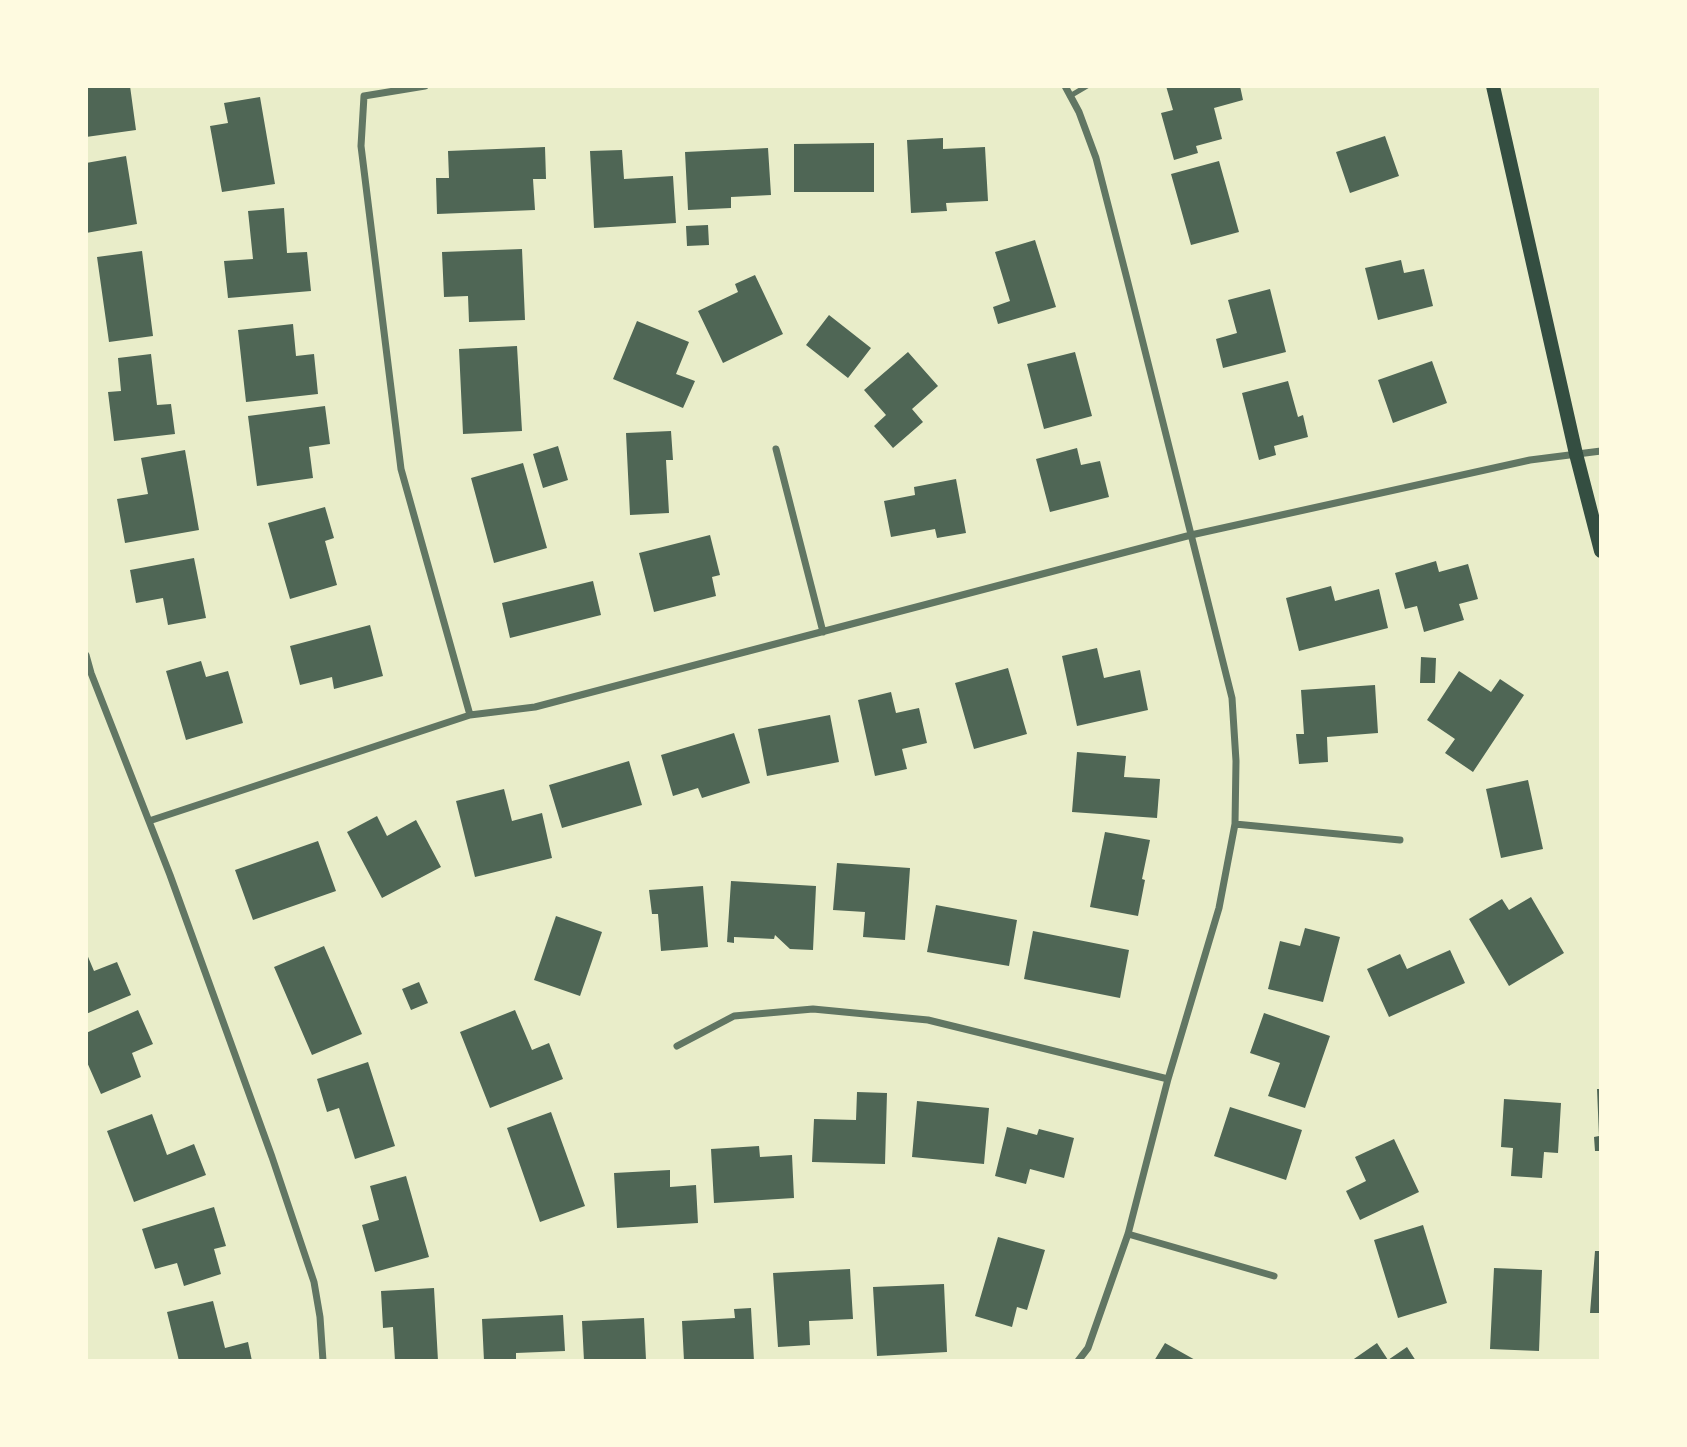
<!DOCTYPE html>
<html>
<head>
<meta charset="utf-8">
<style>
	body { margin:0 }
	#map { position:relative; width:1687px; height:1447px; overflow:hidden; background:#e9edc9; font-family:Signika,sans-serif }
	canvas { display:block }
	.frame { position:absolute; inset:0; border:88px solid #fefae0; pointer-events:none }
</style>
</head>
<body>
<div id="map">
<canvas width="1687" height="1447"></canvas>
<div class="frame"></div>
</div>
<script>
const c = document.querySelector('canvas').getContext('2d');
c.lineJoin = 'round';
function fillPath(path, color) {
  c.fillStyle = color;
  c.fill(path, 'evenodd');
}
function poly(rows) {
  const path = new Path2D();
  for (const r of rows) {
    path.moveTo(r[0], r[1]);
    for (let i = 2; i < r.length; i += 2) path.lineTo(r[i], r[i + 1]);
  }
  return path;
}
function trace(path, color, width, dash) {
  c.strokeStyle = color;
  c.lineWidth = width;
  c.lineCap = dash ? 'butt' : 'round';
  c.setLineDash(dash || []);
  c.stroke(path);
}
fillPath(poly([
	[86,86,130,86,136,130,86,137],
	[1166,86,1240,86,1243,100,1214,108,1222,139,1196,146,1198,153,1174,160,1161,113,1173,110],
	[260,97,275,184,222,192,210,126,228,123,224,103],
	[1385,136,1399,176,1350,193,1336,152],
	[943,138,943,149,985,147,988,201,946,203,947,211,911,213,907,140],
	[874,143,874,192,794,192,794,144],
	[545,147,546,179,533,179,535,210,437,214,436,178,449,178,448,151],
	[768,148,771,195,731,197,731,208,688,210,685,152],
	[622,150,624,179,673,176,676,223,594,228,590,151],
	[126,156,137,224,86,233,86,163],
	[1219,161,1239,232,1191,245,1171,174],
	[284,208,287,253,307,252,311,291,228,298,224,261,253,259,248,211],
	[708,225,709,245,687,246,686,226],
	[1035,240,1056,307,998,324,993,307,1010,301,995,252],
	[522,249,525,320,469,322,468,296,444,297,442,252],
	[142,251,153,336,109,342,97,257],
	[1401,260,1404,273,1424,269,1433,306,1378,320,1365,268],
	[755,275,783,334,723,363,698,311,738,292,735,284],
	[1270,289,1286,352,1223,368,1216,339,1237,333,1228,300],
	[829,315,871,348,848,378,806,345],
	[637,321,689,342,676,374,695,381,683,408,613,379],
	[293,324,296,356,314,354,318,394,246,402,238,330],
	[517,346,522,431,463,434,459,349],
	[908,352,938,386,912,409,923,422,893,448,874,426,886,415,864,390],
	[1075,352,1092,416,1044,429,1027,364],
	[151,354,157,405,171,404,175,434,114,441,108,392,121,391,118,358],
	[1432,361,1447,403,1393,423,1378,380],
	[1288,381,1298,417,1303,415,1308,437,1274,446,1276,455,1259,460,1242,393],
	[325,406,330,444,309,447,313,478,257,486,248,416],
	[671,431,673,460,666,460,669,513,630,515,626,433],
	[558,446,568,480,543,488,533,454],
	[1077,448,1081,465,1100,461,1109,497,1050,512,1036,459],
	[185,450,199,530,125,543,117,499,148,494,141,458],
	[523,463,547,548,494,563,471,478],
	[956,479,966,533,937,538,935,529,891,537,884,501,915,495,914,487],
	[325,507,334,538,325,541,337,585,290,599,268,523],
	[710,535,720,575,712,577,716,596,654,612,639,553],
	[194,558,206,618,168,625,163,598,136,603,130,570],
	[1436,561,1439,572,1468,564,1478,599,1459,604,1464,620,1424,632,1417,606,1405,609,1395,573],
	[593,581,601,615,510,638,502,603],
	[1331,586,1335,601,1379,589,1388,628,1299,651,1286,598],
	[370,625,383,676,334,689,332,677,300,685,290,646],
	[1097,648,1104,678,1140,670,1148,710,1077,726,1062,656],
	[1421,657,1436,658,1435,683,1420,683],
	[201,661,206,677,228,671,243,723,186,740,166,671],
	[1008,668,1027,734,974,749,955,683],
	[1459,671,1491,692,1500,679,1524,695,1473,772,1445,753,1455,739,1427,720],
	[1375,685,1378,733,1327,737,1328,762,1299,764,1296,734,1304,734,1301,690],
	[891,692,896,713,919,708,927,743,902,749,907,769,875,776,858,700],
	[830,715,839,762,767,776,758,729],
	[734,733,750,783,702,798,698,788,673,796,661,755],
	[1077,752,1126,756,1124,777,1160,779,1157,818,1072,812],
	[629,761,642,805,562,828,549,785],
	[1528,780,1543,849,1501,858,1486,789],
	[504,789,512,821,542,813,552,858,475,877,456,801],
	[377,816,387,836,416,820,441,867,382,898,347,832],
	[1105,832,1150,840,1142,879,1145,880,1138,916,1090,907],
	[318,841,336,891,253,920,235,870],
	[837,863,910,868,905,940,863,937,865,912,833,910],
	[731,881,816,886,813,950,790,949,775,935,774,939,734,937,734,943,727,942],
	[703,886,708,947,661,951,658,914,652,914,649,890],
	[1531,897,1564,953,1509,986,1469,919,1502,899,1509,910],
	[936,905,1017,920,1009,966,927,952],
	[556,916,602,932,580,996,534,980],
	[1305,928,1340,937,1323,1002,1268,989,1280,941,1300,946],
	[1033,931,1129,950,1120,998,1024,979],
	[324,946,362,1034,312,1055,274,967],
	[1450,950,1465,983,1389,1017,1367,969,1400,954,1407,969],
	[86,952,94,971,117,962,131,995,86,1014],
	[419,982,428,1003,411,1010,402,989],
	[138,1010,153,1044,132,1053,141,1077,101,1094,86,1060,86,1033],
	[515,1010,532,1050,549,1043,563,1079,490,1108,460,1032],
	[1264,1013,1330,1036,1305,1108,1268,1096,1280,1063,1250,1053],
	[368,1062,395,1146,355,1159,339,1108,327,1112,317,1079],
	[1597,1089,1601,1089,1601,1151,1595,1151,1594,1137,1599,1136],
	[857,1092,887,1093,885,1164,812,1162,814,1119,856,1120],
	[1504,1099,1561,1103,1558,1153,1544,1152,1542,1178,1511,1176,1513,1148,1501,1147],
	[917,1101,989,1108,984,1164,912,1157],
	[1230,1107,1302,1130,1286,1180,1214,1156],
	[551,1112,585,1206,540,1222,507,1128],
	[152,1114,167,1155,194,1144,206,1175,134,1202,107,1131],
	[1007,1127,1037,1135,1039,1129,1074,1138,1064,1178,1030,1169,1026,1184,995,1176],
	[1394,1139,1419,1192,1360,1220,1346,1191,1366,1181,1355,1157],
	[759,1146,760,1157,792,1155,794,1198,714,1203,711,1149],
	[670,1170,670,1187,696,1185,698,1223,617,1228,614,1173],
	[406,1176,429,1257,375,1272,362,1225,379,1220,370,1186],
	[214,1207,226,1246,214,1249,221,1274,184,1286,177,1263,155,1269,142,1229],
	[1423,1225,1447,1303,1398,1318,1374,1240],
	[998,1237,1045,1250,1027,1310,1017,1307,1012,1327,975,1316],
	[1595,1251,1601,1251,1601,1313,1590,1313],
	[1494,1268,1542,1270,1539,1351,1490,1349],
	[850,1269,853,1319,809,1321,810,1345,778,1347,773,1273],
	[944,1284,947,1352,877,1356,873,1287],
	[434,1288,438,1361,395,1361,393,1327,383,1328,381,1291],
	[213,1301,225,1348,248,1342,252,1361,179,1361,167,1312],
	[751,1308,754,1361,684,1361,682,1321,735,1318,734,1309],
	[563,1315,565,1351,516,1353,516,1361,484,1361,482,1319],
	[644,1318,646,1360,584,1361,582,1321],
	[1165,1343,1197,1361,1154,1361],
	[1377,1343,1388,1360,1407,1347,1416,1361,1351,1361]
]), '#4f6655');
trace(poly([
	[1070,96,1087,86]
]), '#617663', 5);
trace(poly([
	[425,86,364,96,361,146,401,469,470,715],
	[1065,86,1079,112,1096,158,1127,279,1232,698,1236,761,1235,824,1219,908,1168,1079,1128,1234,1088,1348,1078,1361],
	[776,449,823,632],
	[86,655,91,673,170,875,272,1157,314,1282,320,1317,323,1361],
	[149,821,470,715,535,707,1191,535,1530,460,1601,451],
	[1235,824,1400,840],
	[677,1046,734,1016,813,1009,928,1020,1168,1079],
	[1128,1234,1274,1276]
]), '#617663', 7);
trace(poly([
	[1493,86,1576,454,1601,551]
]), '#344e41', 14);
</script>
</body>
</html>
